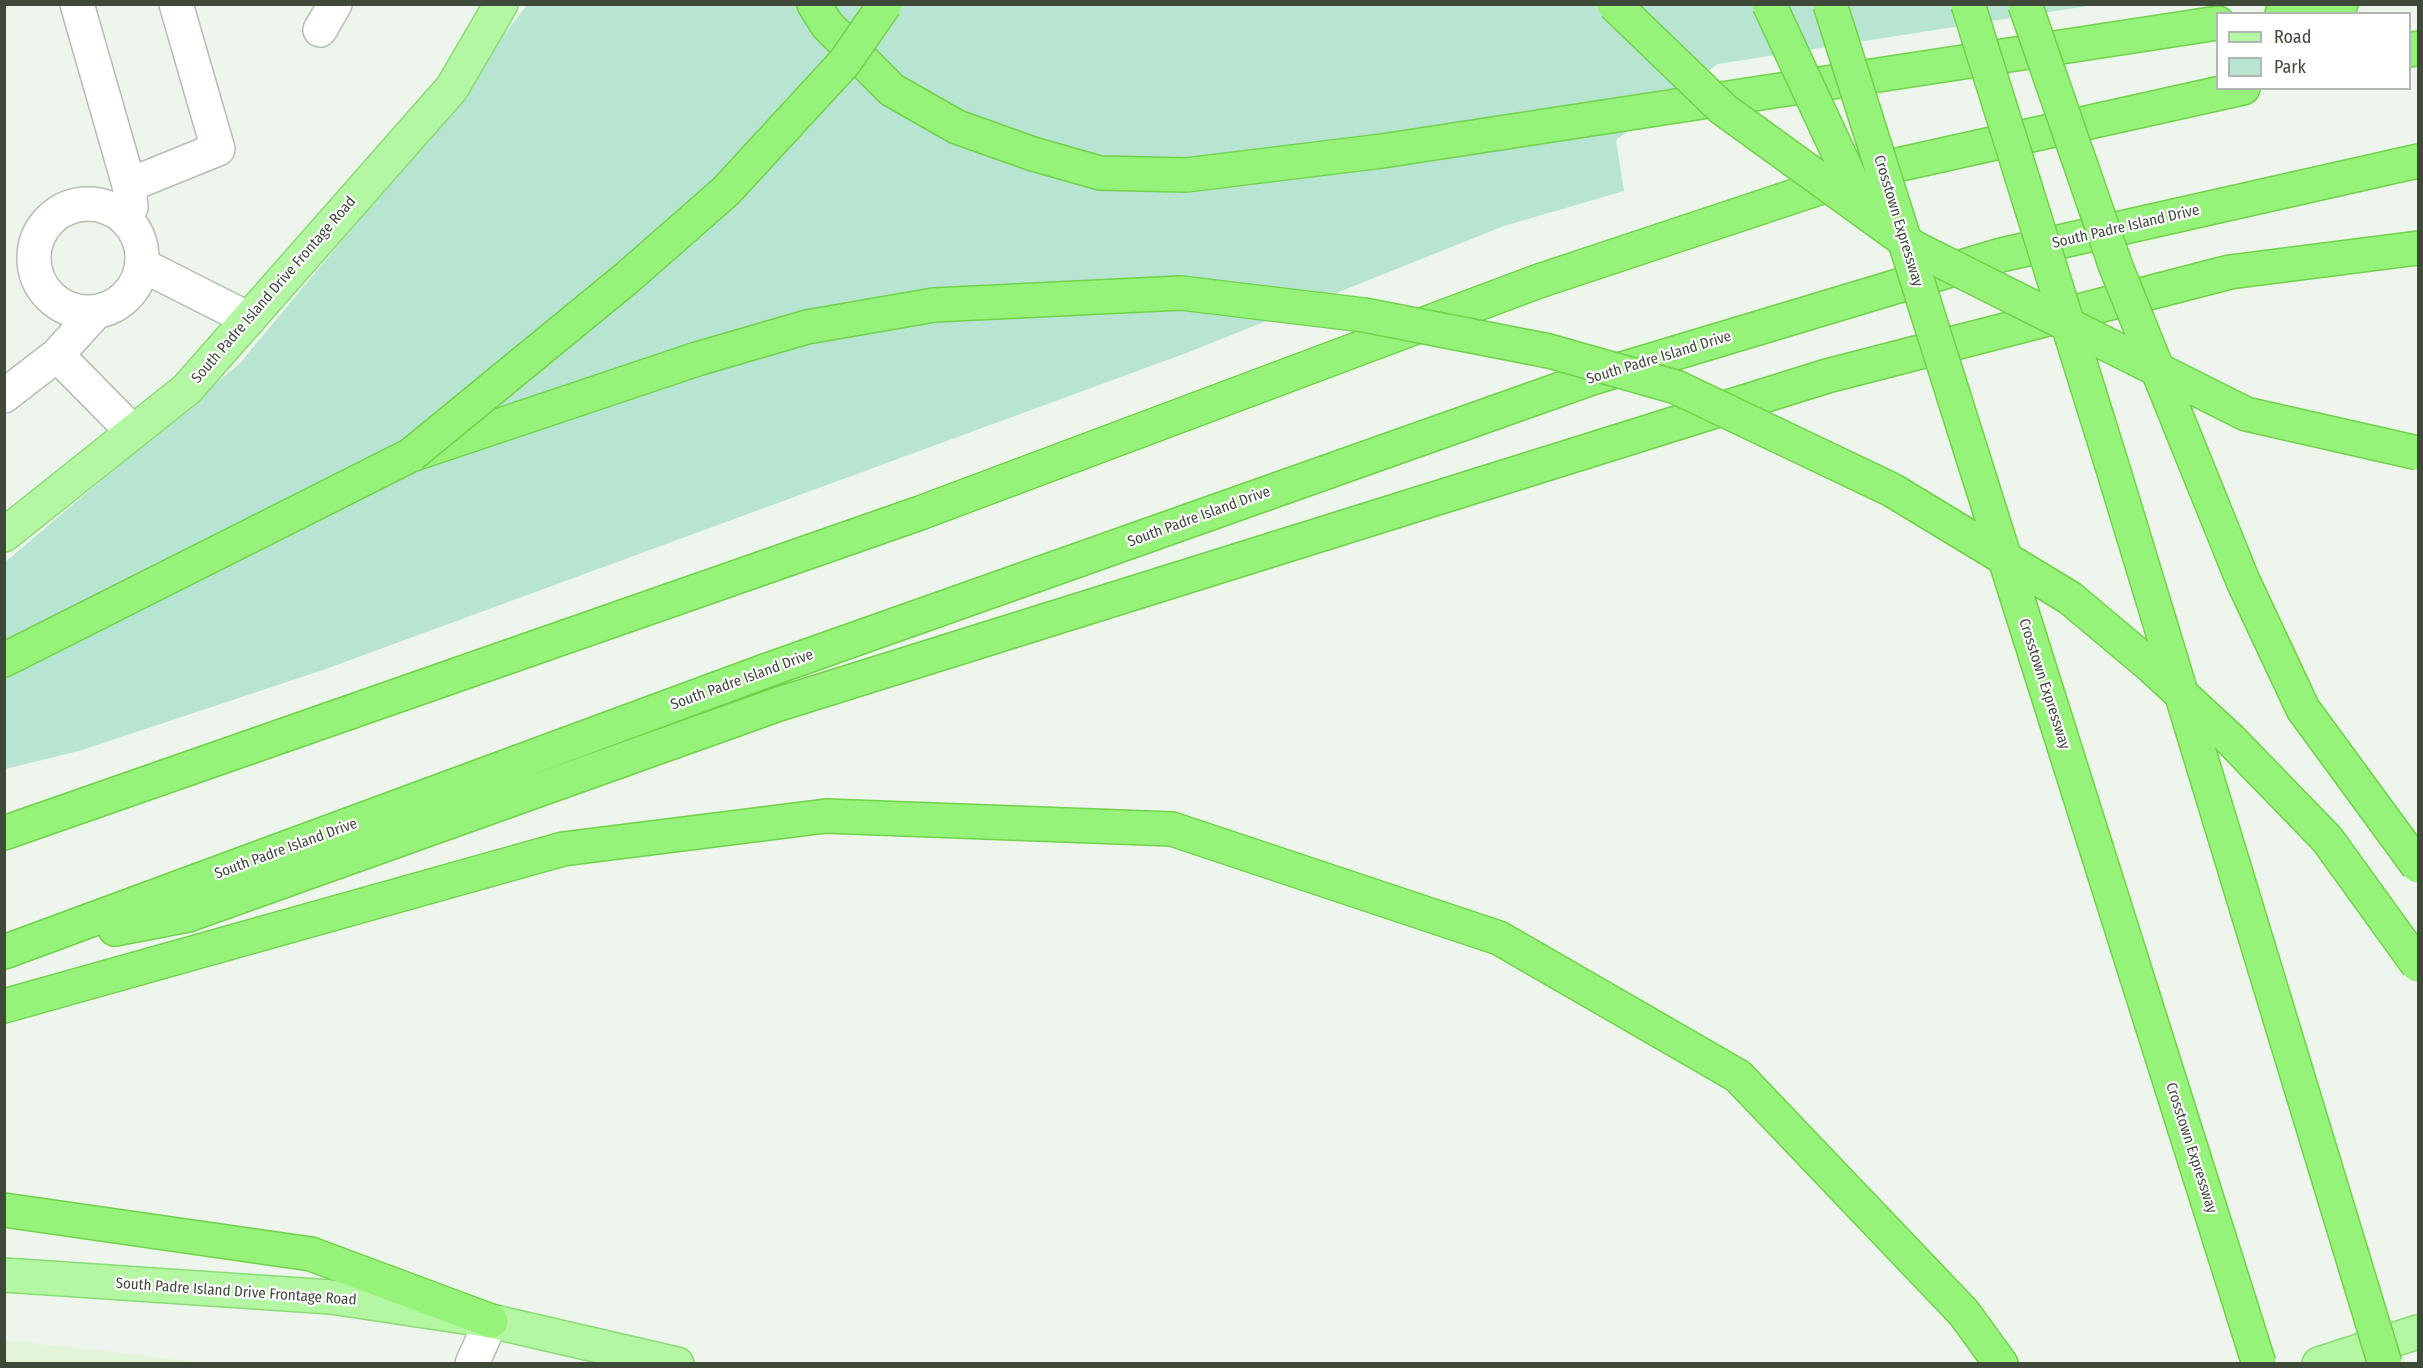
<!DOCTYPE html>
<html>
<head>
<meta charset="utf-8">
<style>
	body { margin:0 }
	#map { position:relative; width:2423px; height:1368px; overflow:hidden; background:#eef5ec; font-family:"Fira Sans Condensed",sans-serif }
	canvas { display:block }
	.frame { position:absolute; inset:0; border:6px solid #3e493a; pointer-events:none }
	.legend { position:absolute; left:2216px; top:12px; width:195px; height:78px; box-sizing:border-box; background:#fff; border:2px solid #b2b6b0; margin:0; padding:8px 10px; list-style:none; font-size:18px; color:#3e493a }
	.legend li { display:flex; align-items:center; gap:12px; height:30px }
	.legend b { width:30px; border:2px solid #b2b6b0 }
</style>
</head>
<body>
<div id="map">
<canvas width="2423" height="1368"></canvas>
<div class="frame"></div>
<ul class="legend">
<li><b style="height:8px;background:#b3f7a3"></b>Road</li>
<li><b style="height:16px;background:#b8e5d1"></b>Park</li>
</ul>
</div>
<script>
const c = document.querySelector('canvas').getContext('2d');
c.lineJoin = 'round';
function fillPath(path, color) {
  c.fillStyle = color;
  c.fill(path, 'evenodd');
}
function poly(rows) {
  const path = new Path2D();
  for (const r of rows) {
    if (r.length === 3) {
      path.moveTo(r[0] + r[2], r[1]);
      path.arc(r[0], r[1], r[2], 0, 2 * Math.PI);
      continue;
    }
    path.moveTo(r[0], r[1]);
    for (let i = 2; i < r.length; i += 2) path.lineTo(r[i], r[i + 1]);
  }
  return path;
}
function trace(path, color, width, dash) {
  c.strokeStyle = color;
  c.lineWidth = width;
  c.lineCap = dash ? 'butt' : 'round';
  c.setLineDash(dash || []);
  c.stroke(path);
}
function label(font, color, halo, rows, align = 'center') {
  c.font = font + ' "Fira Sans Condensed",sans-serif';
  c.lineWidth = 4.5;
  c.setLineDash([]);
  c.textBaseline = 'middle';
  c.strokeStyle = halo;
  c.fillStyle = color;
  for (const [text, x, y, turn = 0] of rows) {
    c.save();
    c.translate(x, y);
    c.rotate((+turn || 0) * Math.PI / 180);
    c.textAlign = isNaN(turn) ? turn : align;
    if (halo) c.strokeText(text, 0, 0);
    c.fillText(text, 0, 0);
    c.restore();
  }
}
fillPath(poly([
	[5,1340,208,1363,5,1363]
]), '#e2f4d9');
fillPath(poly([
	[527,5,2094,5,1718,64,1616,140,1624,191,1504,226,1189,352,323,670,79,751,5,769,4,563,240,363,385,189]
]), '#b8e5d1');
const minor = poly([
	[77,4,129,185,131,207],
	[320,30,335,4],
	[129,185,218,149,176,4],
	[88,258,54],
	[142,265,249,319],
	[96,312,57,355,133,432],
	[4,396,57,355],
	[472,1364,491,1321]
]);
const major = poly([
	[4,535,187,389,452,88,501,4],
	[4,1275,331,1297,491,1321,677,1364],
	[2319,1364,2418,1332]
]);
const highway = poly([
	[814,4,827,25,892,90,957,127,1033,154,1100,173,1186,175,1382,151,2218,23],
	[2282,14,2341,4],
	[2410,50,2418,48],
	[4,660,411,455,697,359,807,327,934,305],
	[4,833,920,513,1539,281,1870,171,2243,88],
	[115,929,188,915,779,704,1827,376,2230,272,2418,248],
	[4,952,765,671,1592,378,2001,255,2418,161],
	[4,1006,563,849,826,816,1172,829,1499,938,1738,1076,1964,1313,2001,1364],
	[4,1210,311,1254,491,1321]
]);
trace(minor, '#b3c0af', 36);
trace(major, '#89db73', 36);
trace(highway, '#6fd249', 36);
trace(minor, '#fff', 33);
trace(major, '#b3f7a3', 33);
trace(highway, '#96f379', 33);
const highwayBridge = poly([
	[1614,4,1723,109,1915,248,2246,414,2418,453],
	[1769,4,1865,210],
	[1830,4,2259,1364],
	[1968,4,2114,472,2385,1364],
	[2025,4,2116,267,2243,581,2303,709,2418,866],
	[934,305,1181,293,1364,315,1549,351,1676,387,1892,490,2070,598,2151,666,2230,739,2327,839,2418,965],
	[411,455,628,277,726,191,844,63,885,4]
]);
trace(highwayBridge, '#6fd249', 36, []);
trace(highwayBridge, '#96f379', 33);
label('15px', '#3e493a', '#fff', [
	["Crosstown Expressway",1898,221,73],
	["South Padre Island Drive",2126,227,-13],
	["South Padre Island Drive Frontage Road",274,290,-49],
	["South Padre Island Drive",1659,358,-17],
	["South Padre Island Drive",1199,517,-20],
	["South Padre Island Drive",742,680,-20],
	["Crosstown Expressway",2044,684,72],
	["South Padre Island Drive",286,849,-20],
	["Crosstown Expressway",2191,1148,72],
	["South Padre Island Drive Frontage Road",236,1292,4]
]);
</script>
</body>
</html>
